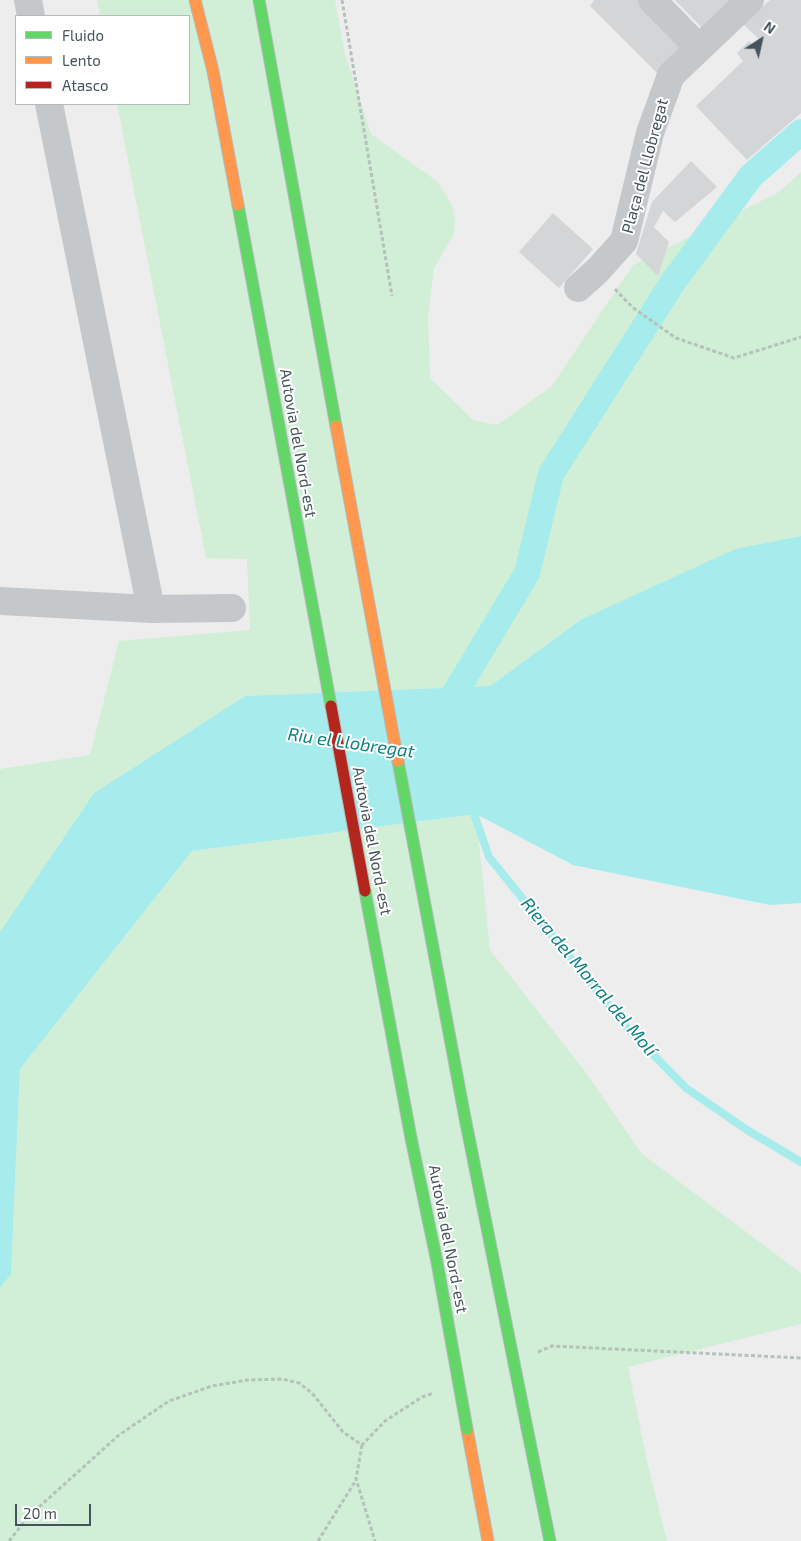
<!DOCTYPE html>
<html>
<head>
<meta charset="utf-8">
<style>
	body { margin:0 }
	#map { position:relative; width:801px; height:1541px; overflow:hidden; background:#eeeded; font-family:"Exo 2",sans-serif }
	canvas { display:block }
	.legend { position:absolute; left:15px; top:15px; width:175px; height:90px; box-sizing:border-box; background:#fff; border:1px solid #b5bbbd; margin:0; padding:6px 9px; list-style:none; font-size:15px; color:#45545a }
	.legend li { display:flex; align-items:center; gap:10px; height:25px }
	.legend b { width:25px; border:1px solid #b5bbbd }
	.north { position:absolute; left:736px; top:15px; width:50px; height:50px; -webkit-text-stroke:4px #fff; paint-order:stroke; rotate:35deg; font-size:14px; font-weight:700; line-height:20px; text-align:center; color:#45545a }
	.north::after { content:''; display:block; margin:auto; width:18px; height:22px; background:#45545a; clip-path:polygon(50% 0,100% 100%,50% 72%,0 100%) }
	.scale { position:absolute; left:15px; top:1504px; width:76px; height:22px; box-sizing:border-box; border:2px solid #45545a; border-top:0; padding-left:6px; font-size:15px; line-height:18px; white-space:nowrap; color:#45545a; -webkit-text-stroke:4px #fff; paint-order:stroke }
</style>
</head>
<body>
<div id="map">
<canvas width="801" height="1541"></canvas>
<ul class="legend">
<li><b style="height:6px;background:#63d668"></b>Fluido</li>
<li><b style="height:6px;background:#ff974d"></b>Lento</li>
<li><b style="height:6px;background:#b3261e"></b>Atasco</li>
</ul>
<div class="north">N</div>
<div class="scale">20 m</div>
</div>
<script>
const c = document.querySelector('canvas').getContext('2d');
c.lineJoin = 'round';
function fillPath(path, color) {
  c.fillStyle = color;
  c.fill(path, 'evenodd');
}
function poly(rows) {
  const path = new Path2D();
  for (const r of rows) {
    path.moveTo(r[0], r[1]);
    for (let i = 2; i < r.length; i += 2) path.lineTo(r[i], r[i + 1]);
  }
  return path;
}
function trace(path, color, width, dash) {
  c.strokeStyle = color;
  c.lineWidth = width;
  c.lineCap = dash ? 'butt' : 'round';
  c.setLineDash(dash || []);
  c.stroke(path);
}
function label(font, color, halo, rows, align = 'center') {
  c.font = font + ' "Exo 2",sans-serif';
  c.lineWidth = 4;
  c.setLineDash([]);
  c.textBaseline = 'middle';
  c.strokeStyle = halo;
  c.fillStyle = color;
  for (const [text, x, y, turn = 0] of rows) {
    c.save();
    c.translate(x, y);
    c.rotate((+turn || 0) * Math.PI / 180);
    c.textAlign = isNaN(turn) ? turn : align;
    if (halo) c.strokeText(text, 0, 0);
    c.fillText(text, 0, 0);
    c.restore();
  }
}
fillPath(poly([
	[97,0,335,0,345,54,371,134,438,182,453,207,455,220,454,234,434,268,428,316,430,378,473,420,497,425,552,386,633,265,779,192,801,172,801,536,735,549,582,619,490,686,245,696,94,793,0,932,0,769,90,755,119,641,250,630,247,559,206,558,117,104,189,104,189,16,100,16],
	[476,814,490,950,587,1074,641,1153,801,1273,801,1324,628,1367,646,1457,667,1541,0,1541,0,1288,11,1273,20,1069,192,851]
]), '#d1eed6');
fillPath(poly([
	[801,536,801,903,770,905,573,865,476,814,192,851,20,1069,11,1274,0,1288,0,932,94,793,245,696,490,686,582,619,735,549]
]), '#a6ecec');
trace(poly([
	[471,805,489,857,628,1029,686,1088,747,1130,801,1162]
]), '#a6ecec', 8);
trace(poly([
	[440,718,527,573,551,474,673,282,751,176,801,132]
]), '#a6ecec', 26);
fillPath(poly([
	[594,0,650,0,691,42,663,79,590,6],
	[675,0,738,0,706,32],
	[770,0,801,0,801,113,747,160,696,106,743,61,737,53,749,41,756,48,762,42,743,24],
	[691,161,717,187,675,222,663,211,654,227,669,242,658,276,636,254,652,202],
	[553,213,593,249,559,288,519,252]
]), '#d4d5d6');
const fast = poly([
	[259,0,336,426],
	[238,205,331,706],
	[398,761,465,1118],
	[365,891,411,1138],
	[527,1428,550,1541]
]);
const slow = poly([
	[195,0,213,71,238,205],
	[336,426,398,761],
	[467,1429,488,1541]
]);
const jam = poly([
	[331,706,365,891]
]);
trace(fast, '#b3b9bd', 13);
trace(slow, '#b3b9bd', 13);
trace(jam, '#b3b9bd', 13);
trace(poly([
	[342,0,392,296],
	[615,289,632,307,676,338,734,358,801,337],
	[538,1352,552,1346,801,1358],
	[362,1445,356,1479,375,1541],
	[9,1541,29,1516,119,1435,169,1401,212,1386,248,1380,282,1379,299,1383,312,1393,343,1432,362,1445,385,1421,422,1397,434,1393],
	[318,1541,356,1480]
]), '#b4c2bb', 3, [4, 2.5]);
trace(poly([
	[28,0,31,16],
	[652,0,699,48],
	[49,104,151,609,232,608],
	[578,288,598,270,624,241,650,133,671,75,750,0],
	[0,601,151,609]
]), '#c5c8ca', 28);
trace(fast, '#63d668', 11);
trace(slow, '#ff974d', 11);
trace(jam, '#b3261e', 11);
const fastBridge = poly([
	[465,1118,527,1428],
	[411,1138,437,1262,467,1429]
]);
trace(fastBridge, '#b3b9bd', 13, []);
trace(fastBridge, '#63d668', 11);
label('16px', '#45545a', '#fff', [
	["Plaça del Llobregat",645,166,-75],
	["Autovia del Nord-est",298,443,80],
	["Autovia del Nord-est",372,841,79],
	["Autovia del Nord-est",448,1239,79]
]);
label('italic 18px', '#0d8080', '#fff', [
	["Riu el Llobregat",351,743,8],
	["Riera del Morral del Molí",589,977,50]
]);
</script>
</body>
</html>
